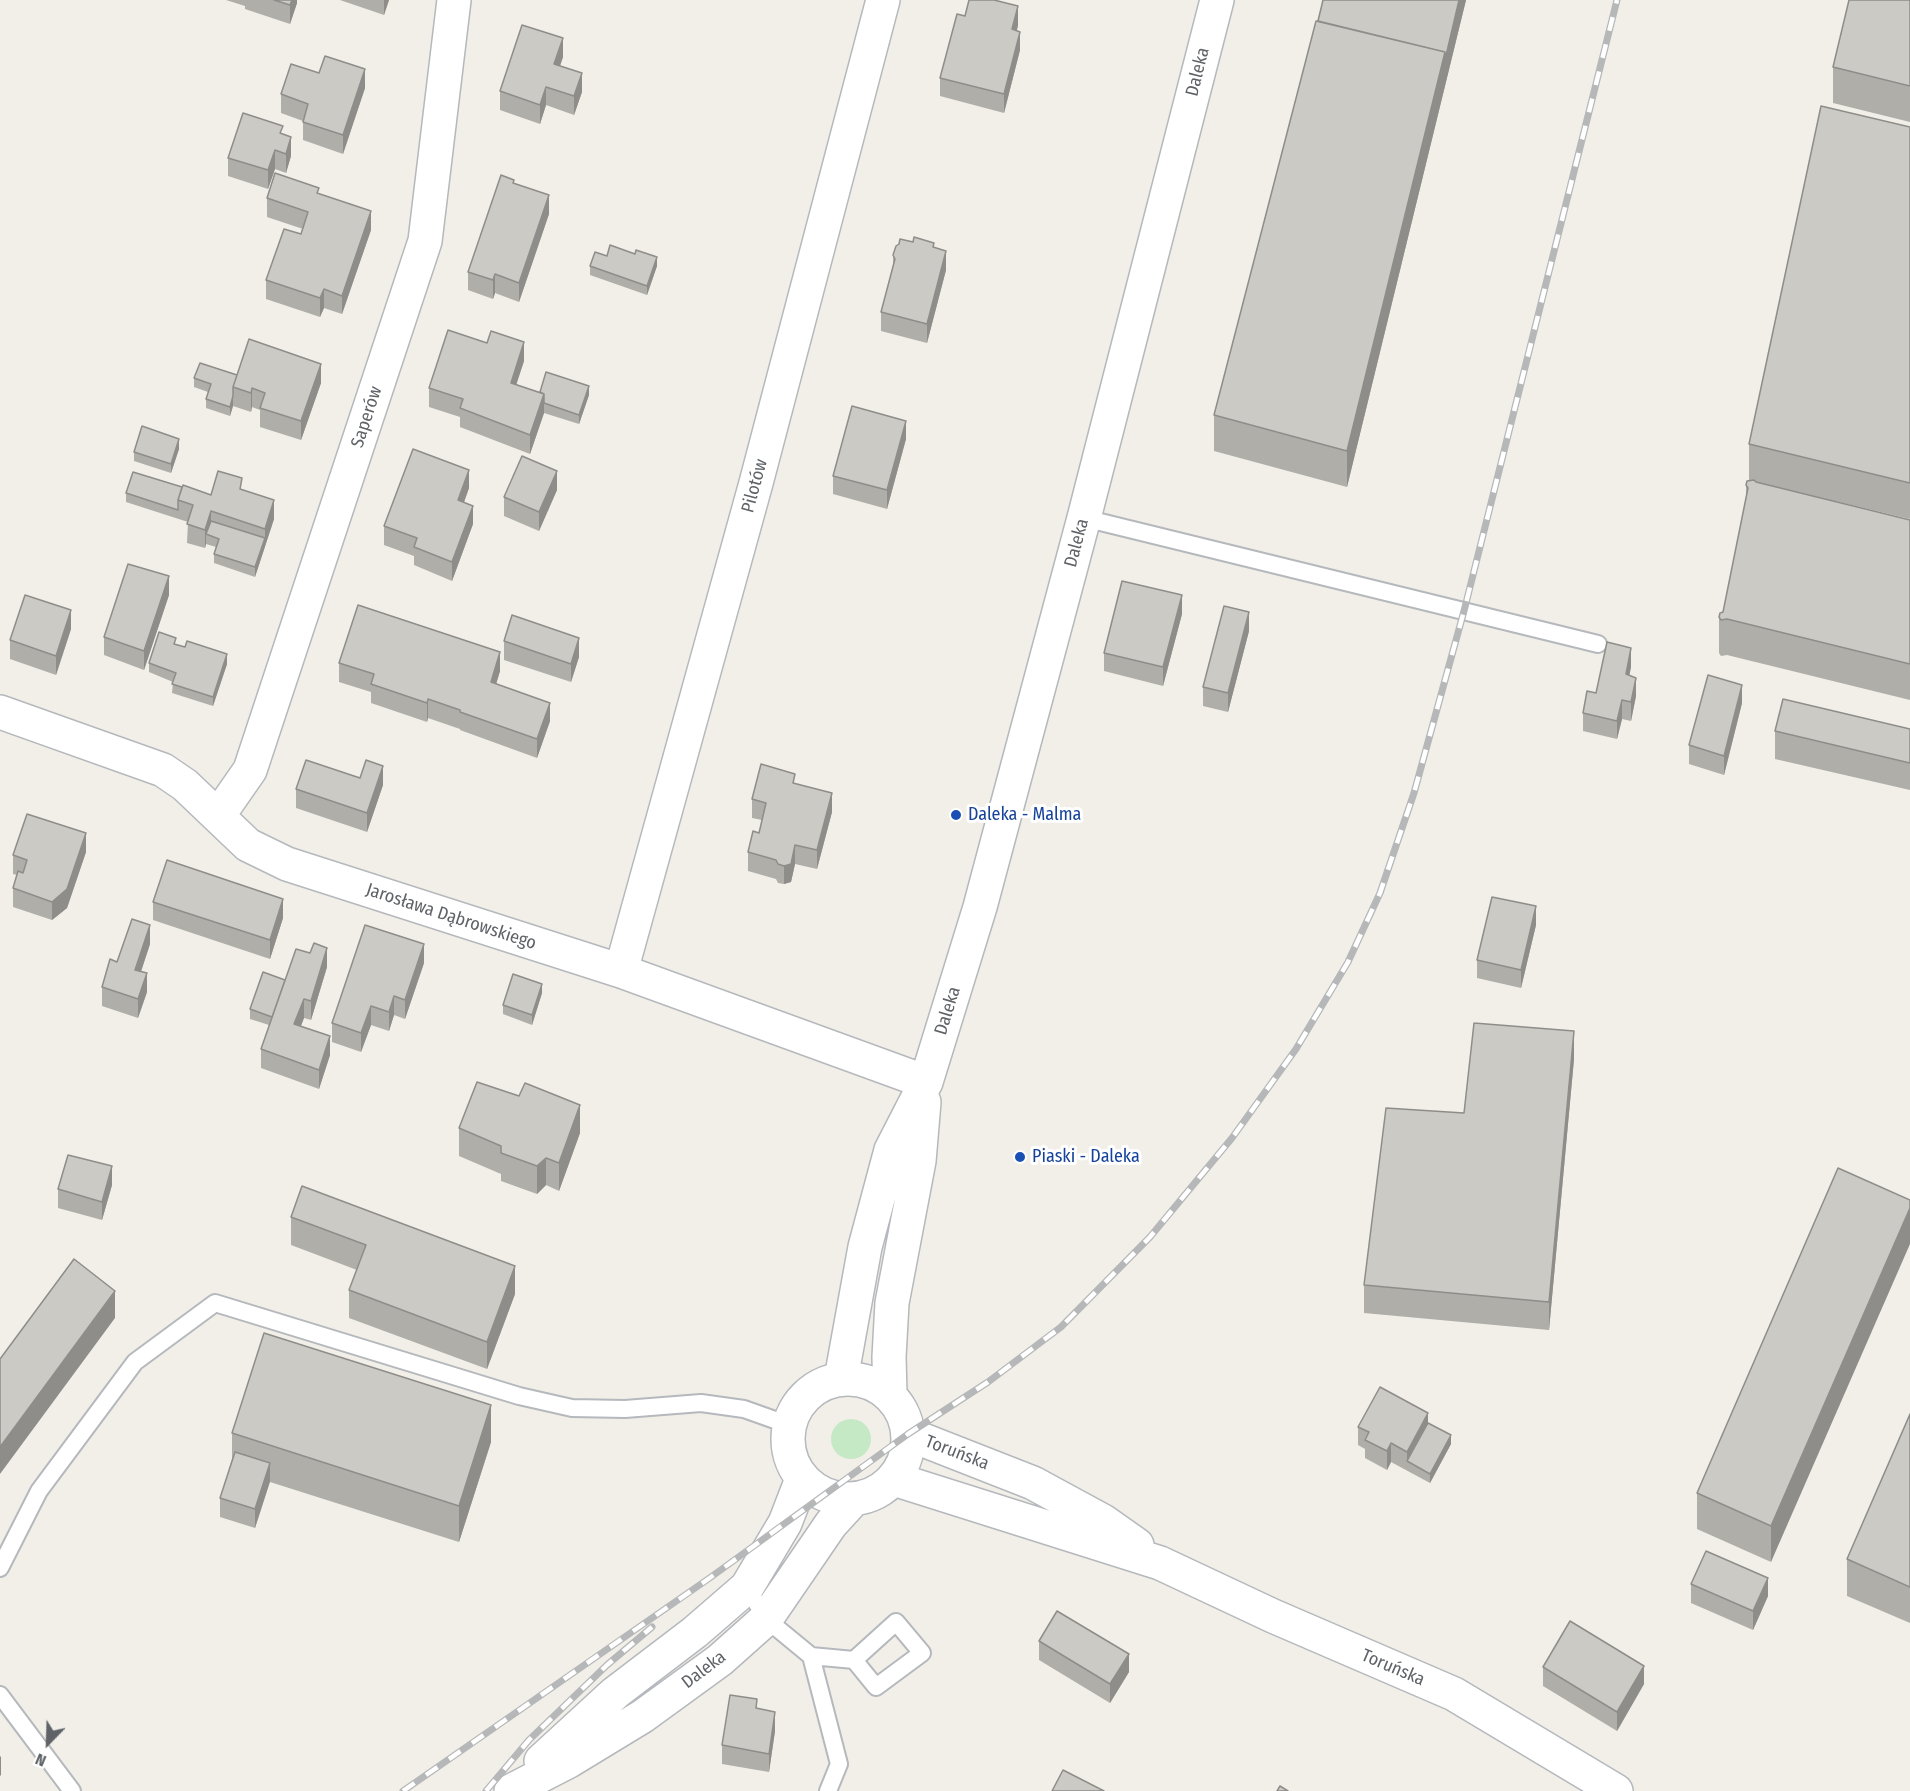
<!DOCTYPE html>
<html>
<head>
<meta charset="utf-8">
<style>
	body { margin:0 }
	#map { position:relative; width:1910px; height:1791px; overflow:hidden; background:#f1efe8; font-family:"Fira Sans Condensed",sans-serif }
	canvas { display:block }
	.north { position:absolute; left:18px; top:1713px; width:60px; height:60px; -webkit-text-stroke:4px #fff; paint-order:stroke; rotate:203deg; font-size:16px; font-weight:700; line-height:24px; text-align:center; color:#5f6368 }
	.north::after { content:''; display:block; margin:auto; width:21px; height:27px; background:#5f6368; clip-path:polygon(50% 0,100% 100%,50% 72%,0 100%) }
</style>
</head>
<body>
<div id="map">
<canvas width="1910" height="1791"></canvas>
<div class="north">N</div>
</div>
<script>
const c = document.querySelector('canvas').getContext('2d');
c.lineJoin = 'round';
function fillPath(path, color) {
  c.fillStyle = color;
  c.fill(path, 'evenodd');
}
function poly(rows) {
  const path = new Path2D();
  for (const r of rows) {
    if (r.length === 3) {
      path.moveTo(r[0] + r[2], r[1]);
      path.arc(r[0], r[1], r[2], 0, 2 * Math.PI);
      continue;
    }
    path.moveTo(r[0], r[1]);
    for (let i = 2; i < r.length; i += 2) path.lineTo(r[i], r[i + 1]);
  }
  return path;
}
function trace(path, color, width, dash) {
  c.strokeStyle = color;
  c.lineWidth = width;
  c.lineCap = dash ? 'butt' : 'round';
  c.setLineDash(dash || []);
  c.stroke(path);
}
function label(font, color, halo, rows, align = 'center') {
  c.font = font + ' "Fira Sans Condensed",sans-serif';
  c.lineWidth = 6;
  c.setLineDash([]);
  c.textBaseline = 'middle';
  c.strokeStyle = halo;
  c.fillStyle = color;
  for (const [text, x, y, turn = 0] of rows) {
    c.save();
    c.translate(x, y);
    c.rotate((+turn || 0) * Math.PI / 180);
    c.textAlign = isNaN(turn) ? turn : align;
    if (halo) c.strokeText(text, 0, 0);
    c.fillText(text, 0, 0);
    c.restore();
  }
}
fillPath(poly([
	[851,1439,20]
]), '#c5e8c5');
const lane = poly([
	[1084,518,1598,644],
	[0,1568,39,1491,135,1362,215,1303,519,1396,572,1408,625,1409,701,1403,744,1409,789,1425],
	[747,1587,766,1619,811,1656,854,1660,876,1687,922,1653,896,1622,854,1660],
	[811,1656,839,1764,828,1791],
	[0,1695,72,1791]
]);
const street = poly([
	[0,712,163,770,185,785,248,845,287,864,621,971,926,1082],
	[218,816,250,770,425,241,454,0],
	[621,971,756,483,883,0],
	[848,1439,60],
	[841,1379,865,1247,891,1150,926,1082,980,907,1084,518,1217,0],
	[890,1394,889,1357,892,1303,919,1161,924,1102],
	[908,1434,1033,1483,1103,1521,1137,1545],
	[894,1479,1160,1563,1273,1616,1454,1694,1616,1791],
	[541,1761,615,1693,695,1632,747,1587,785,1523,802,1479],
	[511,1791,569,1761,643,1716,720,1660,766,1619,831,1524,853,1500]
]);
trace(lane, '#b5b8bc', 20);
trace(street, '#b5b8bc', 36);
trace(lane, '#fff', 16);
trace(street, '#fff', 33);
const rail = poly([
	[403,1791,711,1577,908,1434,988,1382,1061,1327,1150,1237,1232,1138,1296,1049,1348,962,1380,893,1414,793,1464,611,1617,0],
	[486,1791,529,1740,607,1665,652,1627]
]);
trace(rail, '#b6b7b8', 7);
trace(rail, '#fff', 4.5, [14]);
fillPath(poly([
	[226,0,297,0,297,3,290,24,245,9,245,6],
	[340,0,389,0,384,15],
	[1323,0,1466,0,1347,487,1214,451,1214,415],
	[1910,0,1910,122,1833,103,1833,67],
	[965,16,1018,25,1017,31,1020,50,1004,113,940,96,940,78],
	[563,57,560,66,582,92,574,115,546,105,540,124,500,110,500,91],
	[365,88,343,154,303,140,303,121,281,113,281,94],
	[1910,127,1910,519,1755,482,1910,520,1910,700,1727,655,1721,656,1719,653,1719,617,1723,612,1746,497,1746,485,1749,480,1749,444],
	[283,134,291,156,286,173,275,169,268,189,228,176,228,158],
	[514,183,549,214,519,302,495,293,493,299,468,290,468,272],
	[319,194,371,230,342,314,324,308,320,317,266,299,266,280,301,234,303,229,267,217,267,198],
	[934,248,946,270,927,343,881,331,881,312,893,265,893,255],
	[607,256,657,266,647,295,590,275,590,266],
	[524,361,516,384,540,392,589,395,579,424,544,413,530,454,460,427,460,417,429,407,429,388],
	[237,375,321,383,301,440,260,427,260,410,252,407,251,412,233,406,230,416,206,408,206,399,208,392,194,387,194,378],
	[906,439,887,509,833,494,833,476],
	[179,449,171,473,134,461,134,452],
	[182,487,211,495,242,490,274,519,255,577,214,563,214,554,216,547,206,544,205,548,187,543,188,522,126,502,126,493],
	[469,488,464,502,473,524,452,581,414,565,414,556,384,545,384,526],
	[557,490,539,531,504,516,504,497],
	[169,595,144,670,104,655,104,637],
	[1182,614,1163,686,1104,671,1104,653],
	[71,629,56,675,10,659,10,640],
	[1249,631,1228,712,1203,706,1203,687],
	[504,641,579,657,571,682,504,660],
	[176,644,227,664,213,706,172,693,173,682,149,672,149,663],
	[339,663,500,671,496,684,550,721,537,758,460,730,460,729,428,718,427,722,371,703,371,692,339,682],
	[1631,667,1629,675,1636,696,1631,721,1622,719,1617,739,1583,731,1583,713,1596,693],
	[1742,703,1724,775,1689,764,1689,745],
	[1910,729,1910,790,1775,759,1775,731],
	[360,778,383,785,367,832,296,808,296,789],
	[795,783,832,812,817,869,795,864,791,882,784,884,778,883,776,879,748,871,748,852,759,833,762,820,752,818,752,799],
	[86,852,67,908,52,920,13,907,13,888,17,875,13,874,13,855],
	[153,902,283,918,270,959,153,920],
	[1536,925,1521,988,1477,978,1477,960],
	[150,944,141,972,147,992,138,1018,102,1006,102,987,117,962],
	[424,963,405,1019,394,1015,389,1031,371,1025,361,1052,332,1042,332,1023],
	[327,967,311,1020,304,1018,301,1026,330,1055,319,1089,261,1068,261,1049,269,1025,250,1019,250,1009],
	[542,993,532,1025,503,1014,503,1005],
	[1574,1059,1549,1330,1364,1313,1364,1285,1464,1113],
	[519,1096,580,1133,559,1191,546,1185,537,1194,501,1181,501,1174,459,1156,459,1128],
	[1838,1168,1771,1562,1697,1529,1697,1493],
	[112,1185,102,1220,58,1208,58,1189],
	[291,1217,515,1294,487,1369,349,1318,349,1290,357,1270,291,1245],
	[1910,1414,1910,1623,1847,1596,1847,1559],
	[1428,1423,1451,1444,1430,1483,1391,1462,1387,1470,1365,1458,1365,1449,1358,1445,1358,1427],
	[232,1433,491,1442,459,1542,270,1482,255,1528,220,1517,220,1498,232,1459],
	[1691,1584,1768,1596,1753,1630,1691,1603],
	[1039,1641,1129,1672,1110,1703,1039,1660],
	[1543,1667,1644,1684,1617,1731,1543,1686],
	[757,1709,775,1731,769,1772,722,1764,722,1745]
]), '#afaea9');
fillPath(poly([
	[292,0,297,0,297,3,290,24,290,5],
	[384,0,389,0,384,15],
	[1459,0,1466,0,1347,487,1347,451,1445,52],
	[1018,6,1018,25,1012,48,1012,29],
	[1020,32,1020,50,1004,113,1004,94],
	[563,38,563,57,554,83,554,64],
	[365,69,365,88,343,154,343,135],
	[582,73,582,92,574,115,574,96],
	[546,87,546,105,540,124,540,105],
	[291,137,291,156,286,173,286,154],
	[275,150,275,169,268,189,268,170],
	[549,195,549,214,519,302,519,283],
	[371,211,371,230,342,314,342,296],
	[946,251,946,270,927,343,927,324],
	[657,257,657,266,647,295,647,286],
	[495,274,495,293,493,299,493,280],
	[324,289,324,308,320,317,320,298],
	[524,342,524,361,511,401,511,383],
	[321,364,321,383,301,440,301,421],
	[589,386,589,395,579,424,579,415],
	[252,388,252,407,251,412,251,393],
	[544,394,544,413,530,454,530,435],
	[233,396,233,406,230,416,230,407],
	[906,421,906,439,887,509,887,490],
	[179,439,179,449,171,473,171,464],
	[469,470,469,488,458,519,458,500],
	[557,471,557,490,539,531,539,512],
	[274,500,274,519,255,577,255,567,265,538,265,529],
	[473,506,473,524,452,581,452,562],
	[211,511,211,530,206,534,206,544,205,548,205,530],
	[169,576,169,595,144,670,144,651],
	[1182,595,1182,614,1163,686,1163,667],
	[71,610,71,629,56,675,56,656],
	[1249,612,1249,631,1228,712,1228,693],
	[579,638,579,657,571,682,571,664],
	[1631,648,1631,667,1626,693,1626,674],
	[500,652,500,671,491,701,491,682],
	[227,654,227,664,213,706,213,697],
	[1636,678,1636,696,1631,721,1631,702],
	[1742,685,1742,703,1724,775,1724,756],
	[428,699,428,718,427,722,427,703],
	[1622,700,1622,719,1617,739,1617,721],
	[550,703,550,721,537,758,537,739],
	[383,766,383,785,367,832,367,813],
	[832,793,832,812,817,869,817,850],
	[86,833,86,852,67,908,52,920,52,902],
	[795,845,795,864,791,882,784,884,784,866],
	[283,899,283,918,270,959,270,940],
	[1536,906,1536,925,1521,988,1521,970],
	[150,925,150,944,135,989,135,970],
	[424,944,424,963,405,1019,405,1000],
	[327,948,327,967,311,1020,311,1001],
	[147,973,147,992,138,1018,138,999],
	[542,984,542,993,532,1025,532,1015],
	[394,996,394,1015,389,1031,389,1012],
	[304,999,304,1018,294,1043,294,1024],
	[371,1006,371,1025,361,1052,361,1033],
	[1574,1031,1574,1059,1549,1330,1549,1302],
	[330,1036,330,1055,319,1089,319,1070],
	[580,1105,580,1133,559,1191,559,1163],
	[546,1158,546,1185,537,1194,537,1166],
	[112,1166,112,1185,102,1220,102,1202],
	[1910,1208,1910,1244,1771,1562,1771,1526],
	[515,1266,515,1294,487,1369,487,1342],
	[115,1291,115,1318,0,1474,0,1447],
	[491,1405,491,1442,459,1542,459,1506],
	[1428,1413,1428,1432,1407,1461,1407,1452],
	[1451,1435,1451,1444,1430,1483,1430,1474],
	[1391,1443,1391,1462,1387,1470,1387,1451],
	[270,1463,270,1481,255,1528,255,1509],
	[1768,1578,1768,1596,1753,1630,1753,1611],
	[1129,1654,1129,1672,1110,1703,1110,1684],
	[1644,1666,1644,1684,1617,1731,1617,1712],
	[775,1712,775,1731,769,1772,769,1754],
	[1,1756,1,1775,0,1776,0,1757]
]), '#8f8d8a');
const building = poly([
	[274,0,292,0,290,5,274,0],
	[969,0,994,0,1018,6,1012,29,1020,32,1004,94,940,78,957,14,965,16,969,0],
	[1323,0,1459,0,1445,60,1445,52,1318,21,1323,0],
	[1849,0,1910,0,1910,86,1833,67,1849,0],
	[1316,21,1445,52,1347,451,1214,415,1316,21],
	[522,25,563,38,554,64,582,73,574,96,546,87,540,105,500,91,522,25],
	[325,56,365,69,343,135,303,122,308,104,281,94,291,64,319,73,325,56],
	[1821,106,1910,127,1910,483,1749,444,1821,106],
	[243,113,283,126,280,133,291,137,286,154,275,150,268,170,228,158,243,113],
	[275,173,319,188,317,193,371,211,342,296,324,289,320,298,266,280,284,229,301,234,308,212,267,198,275,173],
	[501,175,514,180,513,183,549,195,519,283,495,274,493,280,468,272,501,175],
	[914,237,934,243,933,247,946,251,927,324,881,312,895,259,893,255,896,246,899,244,900,239,913,242,914,237],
	[610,245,635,254,636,250,657,257,647,286,590,266,595,252,607,256,610,245],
	[448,330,487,343,491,331,524,342,511,383,544,394,530,435,460,408,463,399,429,388,448,330],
	[249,339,321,364,301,421,260,408,265,393,252,388,251,393,233,387,249,339],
	[200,363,237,375,233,387,233,396,230,407,206,399,211,384,194,378,200,363],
	[546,372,589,386,579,415,544,403,544,394,540,392,546,372],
	[852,406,906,421,887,490,833,476,852,406],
	[142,426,179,439,171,464,134,452,142,426],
	[413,449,469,470,458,500,473,506,452,562,414,547,417,538,384,526,413,449],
	[522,456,557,471,539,512,504,497,522,456],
	[218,471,242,478,240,489,274,500,265,529,211,511,205,530,187,524,193,505,178,500,183,485,211,495,218,471],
	[133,472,182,487,178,500,178,510,126,493,133,472],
	[1754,480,1756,482,1910,520,1910,664,1727,619,1721,620,1719,617,1720,613,1723,612,1748,488,1746,485,1747,481,1754,480],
	[211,521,265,538,255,567,214,554,219,539,206,534,211,521],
	[128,564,169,576,144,651,104,637,128,564],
	[1122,581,1182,595,1163,667,1104,653,1122,581],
	[25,595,71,610,56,656,10,640,25,595],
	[358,605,500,652,491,682,550,703,537,739,460,712,460,710,428,699,427,703,371,684,374,674,339,663,358,605],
	[1224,606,1249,612,1228,693,1203,687,1224,606],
	[512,615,579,638,571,664,504,641,512,615],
	[159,632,176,638,174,644,185,647,187,641,227,654,213,697,172,684,176,673,149,663,159,632],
	[1607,642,1631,648,1626,674,1636,678,1631,702,1622,700,1617,721,1583,713,1587,691,1596,693,1607,642],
	[1708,675,1742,685,1724,756,1689,745,1708,675],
	[1783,699,1910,729,1910,763,1775,731,1783,699],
	[306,760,360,778,366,760,383,766,367,813,296,789,306,760],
	[761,764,795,774,793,783,832,793,817,850,795,845,791,864,784,866,778,864,776,860,748,852,753,831,759,833,766,803,752,799,761,764],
	[27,814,86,833,67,889,52,902,13,888,18,871,23,873,27,860,13,855,27,814],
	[167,860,283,899,270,940,153,902,167,860],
	[1492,897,1536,906,1521,970,1477,960,1492,897],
	[132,919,150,925,135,970,147,973,138,999,102,987,110,959,117,962,132,919],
	[365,925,424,944,405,1000,394,996,389,1012,371,1006,361,1033,332,1023,365,925],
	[314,943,327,948,311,1001,304,999,294,1024,330,1036,319,1070,261,1049,296,949,310,953,314,943],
	[263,972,285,980,272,1017,250,1009,263,972],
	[513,974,542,984,532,1015,503,1005,513,974],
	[1474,1023,1574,1031,1549,1302,1364,1285,1386,1108,1464,1113,1474,1023],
	[477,1082,519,1096,525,1083,580,1105,559,1163,546,1158,537,1166,501,1153,501,1146,459,1128,477,1082],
	[68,1155,112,1166,102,1202,58,1189,68,1155],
	[1838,1168,1910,1200,1910,1208,1771,1526,1697,1493,1838,1168],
	[302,1186,515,1266,487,1342,349,1290,366,1245,291,1217,302,1186],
	[74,1259,115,1291,0,1447,0,1359,74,1259],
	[264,1333,491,1405,459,1506,232,1433,264,1333],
	[1380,1387,1428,1413,1407,1452,1391,1443,1387,1451,1365,1440,1369,1432,1358,1427,1380,1387],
	[1910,1414,1910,1587,1847,1559,1910,1414],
	[1428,1423,1451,1435,1430,1474,1407,1461,1428,1423],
	[235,1452,270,1463,255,1509,220,1498,235,1452],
	[1706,1551,1768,1578,1753,1611,1691,1584,1706,1551],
	[1057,1611,1129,1654,1110,1684,1039,1641,1057,1611],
	[1570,1621,1644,1666,1617,1712,1543,1667,1570,1621],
	[730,1695,757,1699,756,1708,775,1712,769,1754,722,1745,730,1695],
	[1063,1770,1104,1791,1052,1791,1063,1770],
	[1280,1786,1288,1791,1277,1791,1280,1786]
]);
fillPath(building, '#cccac5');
trace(building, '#8f8d8a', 1.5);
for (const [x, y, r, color] of [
	[956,815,6,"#1a4fb4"],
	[1020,1157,6,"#1a4fb4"]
]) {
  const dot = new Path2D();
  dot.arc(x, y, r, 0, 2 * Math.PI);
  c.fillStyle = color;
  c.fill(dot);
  trace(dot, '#fff', 2);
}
label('18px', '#5f6368', '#fff', [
	["Daleka",1198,72,-76],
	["Saperów",367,417,-72],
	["Pilotów",755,486,-75],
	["Daleka",1077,543,-75],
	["Jarosława Dąbrowskiego",451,917,18],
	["Daleka",948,1011,-73],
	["Toruńska",957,1453,21],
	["Toruńska",1393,1668,23],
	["Daleka",704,1670,-37]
]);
label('18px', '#164399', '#fff', [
	["Daleka - Malma",968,815],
	["Piaski - Daleka",1032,1157]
], 'left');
</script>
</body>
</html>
